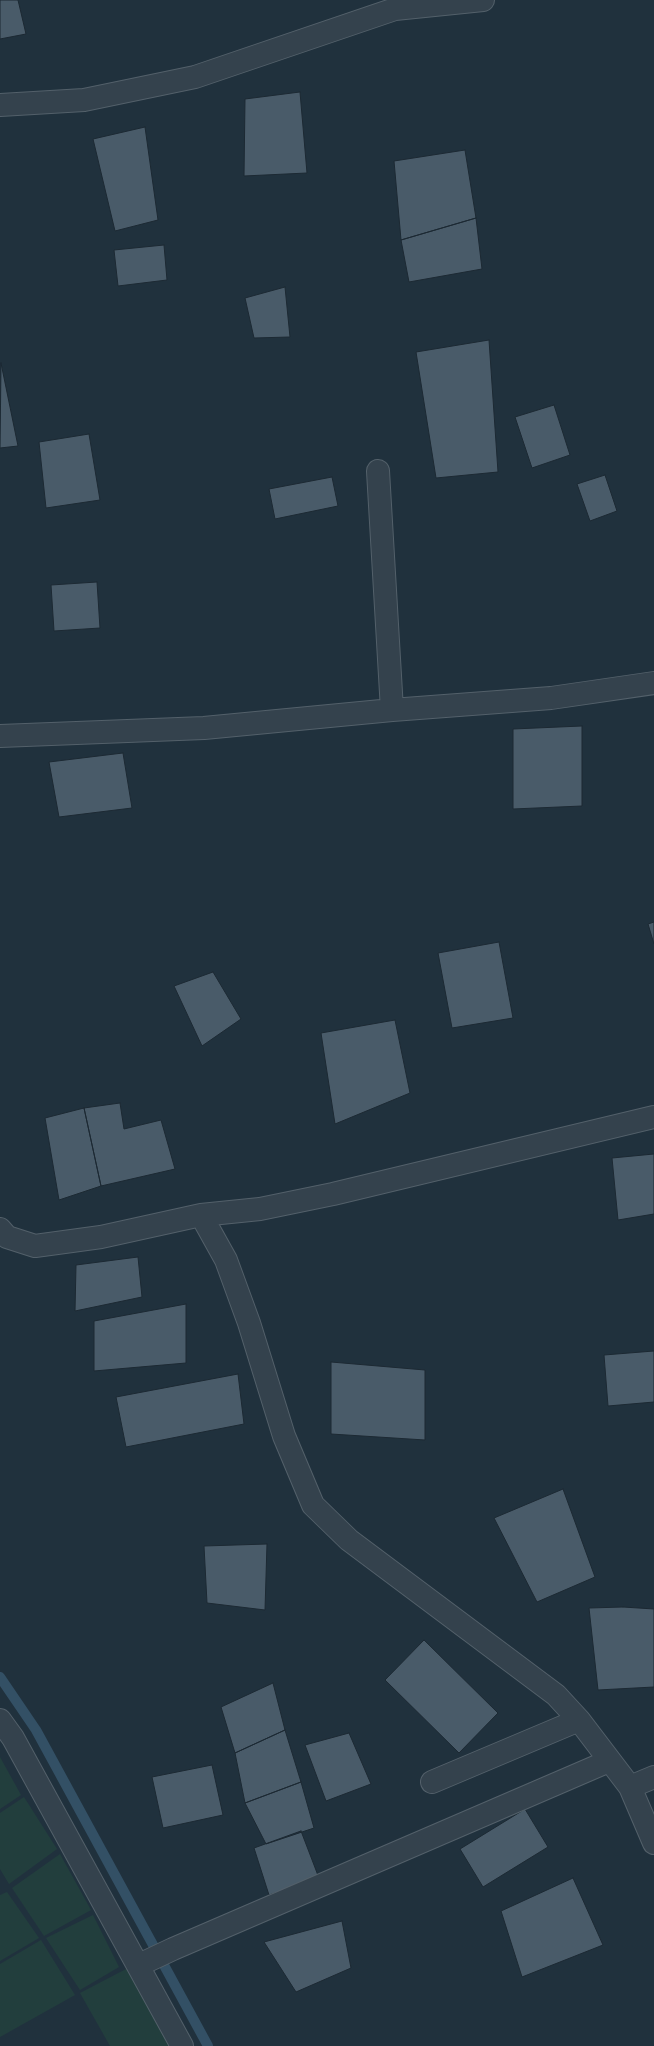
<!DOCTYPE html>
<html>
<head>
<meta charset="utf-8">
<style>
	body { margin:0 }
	canvas { display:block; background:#20313d }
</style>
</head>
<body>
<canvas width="654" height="2046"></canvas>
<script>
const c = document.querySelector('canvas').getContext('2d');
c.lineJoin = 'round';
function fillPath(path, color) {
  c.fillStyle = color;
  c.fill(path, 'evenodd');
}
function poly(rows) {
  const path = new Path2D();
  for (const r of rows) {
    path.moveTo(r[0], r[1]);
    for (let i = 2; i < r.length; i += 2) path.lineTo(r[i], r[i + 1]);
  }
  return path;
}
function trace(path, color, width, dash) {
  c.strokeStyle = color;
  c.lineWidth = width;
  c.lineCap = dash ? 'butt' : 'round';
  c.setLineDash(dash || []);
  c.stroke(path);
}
fillPath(poly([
	[0,1757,21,1795,0,1809],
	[24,1797,57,1849,9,1884,0,1869,0,1813],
	[60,1854,91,1910,44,1936,12,1888],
	[7,1892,39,1938,0,1961,0,1895],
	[93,1915,119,1967,80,1990,46,1938],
	[41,1940,75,1995,0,2037,0,1964],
	[128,1968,170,2046,110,2046,80,1993]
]), '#223e3d');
trace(poly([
	[0,1677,36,1730,208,2046]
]), '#335065', 10);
const building = poly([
	[0,0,18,0,26,34,0,39,0,0],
	[300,92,307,173,244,176,245,99,300,92],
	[145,127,158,220,115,231,93,139,145,127],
	[465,150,476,218,401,240,394,161,465,150],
	[476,218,482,269,409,282,401,240,476,218],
	[164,245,167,280,118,286,114,250,164,245],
	[285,287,290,337,254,338,245,298,285,287],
	[489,340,498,472,436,478,416,352,489,340],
	[1,363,18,446,0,448,1,363],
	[554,405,570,455,532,468,515,417,554,405],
	[89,434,100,500,46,508,39,442,89,434],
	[605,475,617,511,590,521,577,484,605,475],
	[332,477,338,506,275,519,269,489,332,477],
	[97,582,100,628,54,631,51,585,97,582],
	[582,726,582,806,513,809,513,729,582,726],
	[123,753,132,808,59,817,49,762,123,753],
	[654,922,654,944,648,924,654,922],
	[499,942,513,1018,452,1028,438,953,499,942],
	[213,972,241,1019,202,1046,174,986,213,972],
	[395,1020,410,1093,335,1124,321,1033,395,1020],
	[120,1103,124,1129,161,1120,175,1169,101,1186,84,1108,120,1103],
	[84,1108,101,1186,59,1200,45,1118,84,1108],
	[654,1154,654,1214,618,1220,612,1158,654,1154],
	[138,1257,142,1297,75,1311,76,1265,138,1257],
	[186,1304,186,1363,94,1371,94,1321,186,1304],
	[654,1351,654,1402,608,1406,604,1355,654,1351],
	[331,1362,425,1370,425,1440,331,1434,331,1362],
	[238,1374,244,1424,126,1447,116,1397,238,1374],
	[563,1489,595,1577,537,1602,494,1518,563,1489],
	[267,1544,265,1610,207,1603,204,1546,267,1544],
	[623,1607,654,1609,654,1687,598,1690,589,1608,623,1607],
	[424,1640,498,1713,459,1753,385,1680,424,1640],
	[273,1683,285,1730,235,1753,221,1707,273,1683],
	[285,1730,301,1782,245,1803,235,1753,285,1730],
	[349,1733,371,1784,326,1801,305,1745,349,1733],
	[212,1765,223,1815,163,1828,152,1777,212,1765],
	[301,1782,314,1828,266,1844,245,1803,301,1782],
	[525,1809,548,1847,483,1887,460,1849,525,1809],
	[301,1831,319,1878,269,1895,254,1848,301,1831],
	[573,1878,603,1945,522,1977,501,1911,573,1878],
	[342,1921,351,1968,296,1992,264,1942,342,1921]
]);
fillPath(building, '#495b69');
trace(building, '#1c2933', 1);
const minor = poly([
	[0,105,84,100,195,77,395,9,483,0],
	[378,471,392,710],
	[0,736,204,728,392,710,551,698,654,683],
	[201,1215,260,1209,333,1194,654,1117],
	[0,1229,7,1237,35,1246,101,1237,201,1215,226,1260,249,1323,284,1436,313,1505,349,1540,556,1695,579,1720,630,1787,654,1843],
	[0,1720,13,1738,182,2046],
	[432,1782,579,1720],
	[630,1787,654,1777],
	[139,1965,173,1949,609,1761]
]);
trace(minor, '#53606a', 24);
trace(minor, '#34424d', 22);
</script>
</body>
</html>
